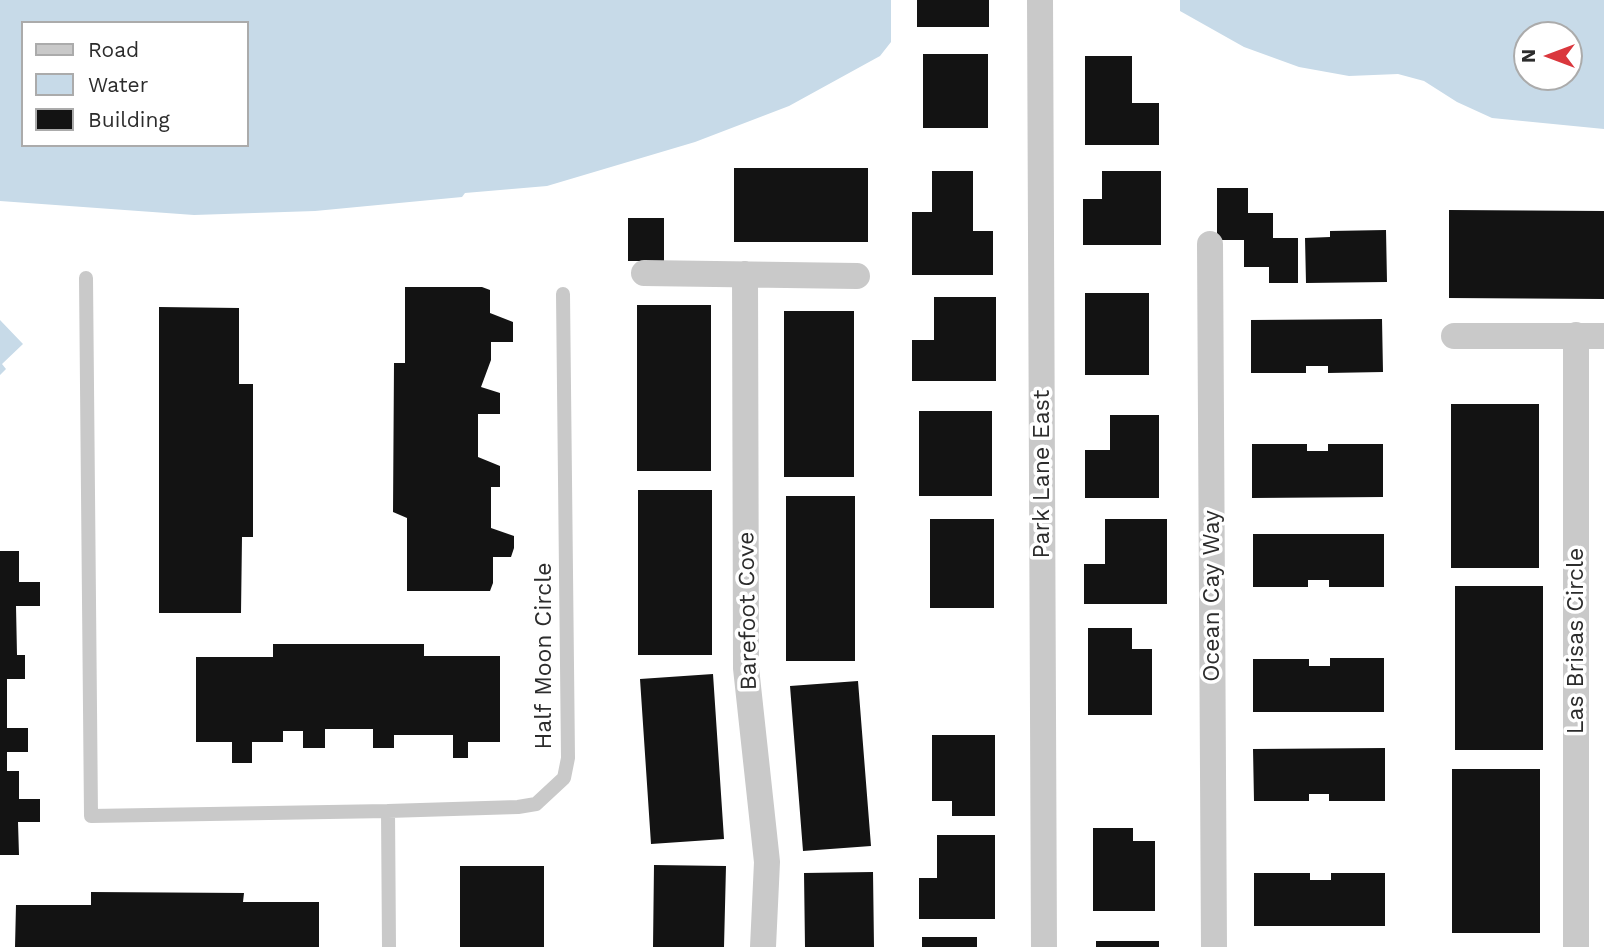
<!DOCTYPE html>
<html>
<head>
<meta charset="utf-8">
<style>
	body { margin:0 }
	#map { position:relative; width:1604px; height:947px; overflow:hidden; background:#fff; font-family:"Work Sans",sans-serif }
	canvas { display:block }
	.legend { position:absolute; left:21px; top:21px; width:228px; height:126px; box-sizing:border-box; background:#fff; border:2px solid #ababab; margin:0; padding:9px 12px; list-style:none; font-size:21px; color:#2c2c2c }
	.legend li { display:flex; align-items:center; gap:14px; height:35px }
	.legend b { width:35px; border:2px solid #ababab }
	.north { position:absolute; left:1513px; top:21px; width:70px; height:70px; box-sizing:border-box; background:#fff; border:2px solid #ababab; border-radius:50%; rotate:270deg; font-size:19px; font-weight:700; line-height:28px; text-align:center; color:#2c2c2c }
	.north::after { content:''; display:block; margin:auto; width:24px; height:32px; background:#da373d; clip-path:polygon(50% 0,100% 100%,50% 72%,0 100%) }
</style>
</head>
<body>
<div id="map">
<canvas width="1604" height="947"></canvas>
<ul class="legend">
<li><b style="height:9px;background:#c9c9c9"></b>Road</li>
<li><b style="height:19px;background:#c7dae8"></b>Water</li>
<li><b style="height:19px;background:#131313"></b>Building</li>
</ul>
<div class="north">N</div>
</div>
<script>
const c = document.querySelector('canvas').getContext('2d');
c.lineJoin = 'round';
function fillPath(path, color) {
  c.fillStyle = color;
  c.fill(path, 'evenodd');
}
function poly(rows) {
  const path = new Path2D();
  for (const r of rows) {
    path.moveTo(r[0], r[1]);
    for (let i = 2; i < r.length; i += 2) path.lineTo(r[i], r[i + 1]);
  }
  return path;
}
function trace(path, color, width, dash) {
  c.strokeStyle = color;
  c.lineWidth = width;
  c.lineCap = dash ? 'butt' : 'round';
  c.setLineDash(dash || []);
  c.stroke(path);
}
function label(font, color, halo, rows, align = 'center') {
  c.font = font + ' "Work Sans",sans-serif';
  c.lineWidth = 7;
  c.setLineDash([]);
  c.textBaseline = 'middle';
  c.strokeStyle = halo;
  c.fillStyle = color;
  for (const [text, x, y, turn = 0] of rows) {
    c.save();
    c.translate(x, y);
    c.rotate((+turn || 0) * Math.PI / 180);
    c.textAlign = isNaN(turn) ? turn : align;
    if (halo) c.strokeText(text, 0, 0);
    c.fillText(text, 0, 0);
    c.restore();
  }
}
fillPath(poly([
	[0,0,891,0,891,42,880,56,789,106,695,142,547,186,465,193,462,197,315,211,194,215,0,201],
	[23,23,247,23,247,145,23,145],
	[1180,0,1604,0,1604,129,1492,118,1457,102,1424,81,1398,74,1349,76,1299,67,1244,47,1180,11],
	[1527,35,1569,35,1569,77,1527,77],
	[0,320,23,344,2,364,6,369,0,375]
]), '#c7dae8');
fillPath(poly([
	[917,0,989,0,989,27,917,27],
	[923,54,988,54,988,128,923,128],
	[1085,56,1132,56,1132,103,1159,103,1159,145,1085,145],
	[734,168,868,168,868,242,734,242],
	[932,171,973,171,973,231,993,231,993,275,912,275,912,212,932,212],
	[1102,171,1161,171,1161,245,1083,245,1083,199,1102,199],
	[1217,188,1248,188,1248,213,1273,213,1273,238,1298,238,1298,283,1269,283,1269,267,1244,267,1244,240,1217,240],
	[1449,210,1604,211,1604,299,1449,298],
	[628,218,664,218,664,261,628,261],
	[1386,230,1387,282,1306,283,1305,238,1330,237,1330,231],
	[405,287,482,287,490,290,490,313,513,322,513,342,491,342,491,360,481,387,500,393,500,414,478,414,478,457,500,466,500,487,491,487,491,528,514,536,514,548,511,557,493,557,493,583,490,591,407,591,407,518,393,512,394,363,405,363],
	[1085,293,1149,293,1149,375,1085,375],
	[934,297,996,297,996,381,912,381,912,340,934,340],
	[637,305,711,305,711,471,637,471],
	[159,307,239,308,239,384,253,384,253,537,242,537,241,613,159,613],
	[784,311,854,311,854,477,784,477],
	[1382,319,1383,372,1328,373,1328,366,1306,366,1306,373,1251,373,1251,320],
	[1451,404,1539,404,1539,568,1451,568],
	[919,411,992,411,992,496,919,496],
	[1110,415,1159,415,1159,498,1085,498,1085,450,1110,450],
	[1252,444,1307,444,1307,451,1328,451,1328,444,1383,444,1383,497,1252,498],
	[638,490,712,490,712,655,638,655],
	[786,496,855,496,855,661,786,661],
	[930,519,994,519,994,608,930,608],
	[1105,519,1167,519,1167,604,1084,604,1084,564,1105,564],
	[1253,534,1384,534,1384,587,1329,587,1329,580,1308,580,1308,587,1253,587],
	[0,551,19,551,19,582,40,582,40,606,16,606,17,655,25,655,25,679,7,679,7,728,28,728,28,752,7,752,7,771,19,771,19,799,40,799,40,822,18,822,19,855,0,855],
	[1455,586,1543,586,1543,750,1455,750],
	[1088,628,1132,628,1132,649,1152,649,1152,715,1088,715],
	[273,644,424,644,424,656,500,656,500,742,468,742,468,758,453,758,453,735,394,735,394,748,373,748,373,729,325,729,325,748,303,748,303,731,283,731,283,742,252,742,252,763,232,763,232,742,196,742,196,657,273,657],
	[1330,658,1384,658,1384,712,1253,712,1253,659,1309,659,1309,666,1330,666],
	[713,674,724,839,651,844,640,679],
	[858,681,871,846,803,851,790,686],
	[932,735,995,735,995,816,952,816,952,801,932,801],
	[1385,748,1385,801,1329,801,1329,794,1309,794,1309,801,1254,801,1253,749],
	[1452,769,1540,769,1540,933,1452,933],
	[1093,828,1133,828,1133,841,1155,841,1155,911,1093,911],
	[937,835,995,835,995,919,919,919,919,878,937,878],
	[654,865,726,866,724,947,653,947],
	[460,866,544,866,544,947,460,947],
	[873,872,874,947,805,947,804,873],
	[1254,873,1310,873,1310,880,1331,880,1331,873,1385,873,1385,926,1254,926],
	[91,892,244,893,243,902,319,902,319,947,15,947,16,905,91,905],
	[922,937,977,937,977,947,922,947],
	[1096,941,1159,941,1159,947,1096,947]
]), '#131313');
trace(poly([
	[86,278,91,816,388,811],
	[389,947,388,811,518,807,536,804,564,778,568,758,563,294]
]), '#c9c9c9', 14);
trace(poly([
	[1040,0,1044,947],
	[1210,244,1214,947],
	[644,273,857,276],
	[745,274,746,668,767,862,763,947],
	[1576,335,1576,947],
	[1454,336,1604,336]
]), '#c9c9c9', 26);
label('23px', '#2c2c2c', '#fff', [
	["Park Lane East",1042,474,-90],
	["Ocean Cay Way",1212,596,-90],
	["Barefoot Cove",748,611,-91],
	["Las Brisas Circle",1576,641,-90],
	["Half Moon Circle",544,656,-90]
]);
</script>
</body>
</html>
